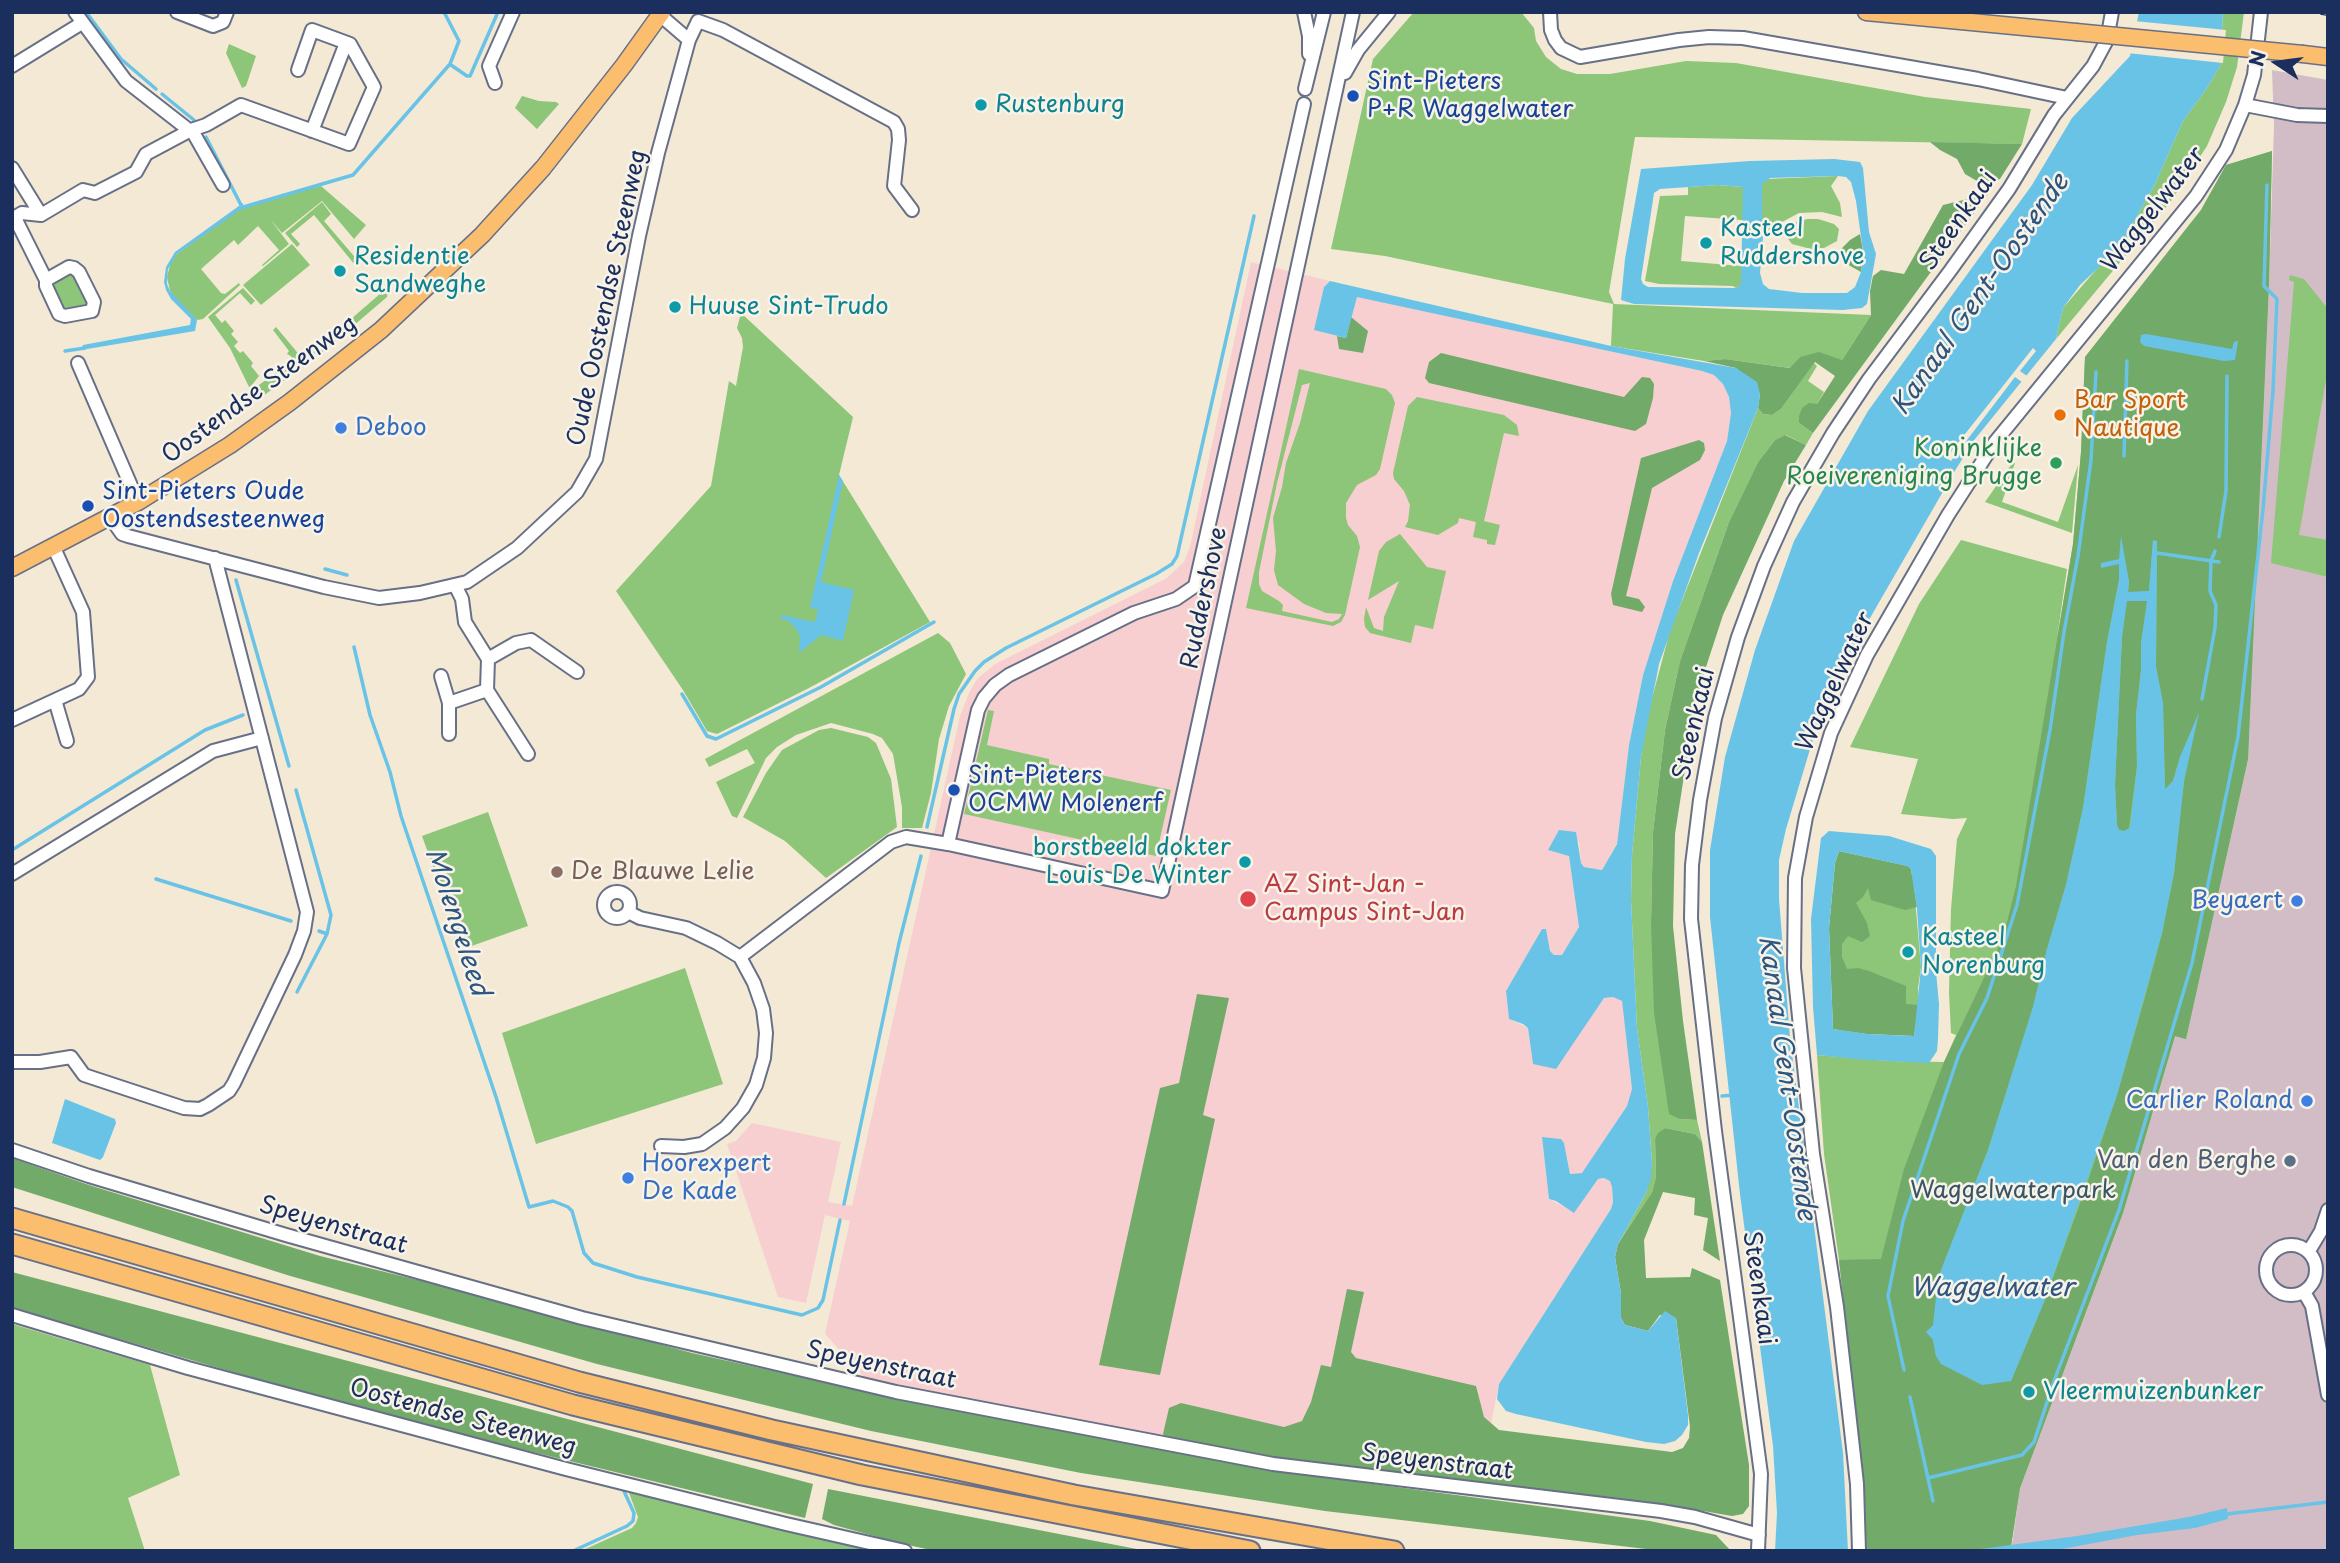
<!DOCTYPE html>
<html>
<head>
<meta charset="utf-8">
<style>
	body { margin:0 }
	#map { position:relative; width:2340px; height:1563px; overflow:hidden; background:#f3e9d4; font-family:"Playpen Sans",sans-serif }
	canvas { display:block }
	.frame { position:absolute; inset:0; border:14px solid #1b2f5e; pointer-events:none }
	.north { position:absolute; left:2242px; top:28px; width:70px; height:70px; -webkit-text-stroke:5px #f7f3e8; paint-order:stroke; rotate:283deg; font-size:19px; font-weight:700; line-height:28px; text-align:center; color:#1b2f5e }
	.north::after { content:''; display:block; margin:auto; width:24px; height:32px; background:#1b2f5e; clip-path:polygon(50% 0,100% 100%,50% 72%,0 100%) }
</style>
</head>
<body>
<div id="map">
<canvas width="2340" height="1563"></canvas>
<div class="frame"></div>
<div class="north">N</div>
</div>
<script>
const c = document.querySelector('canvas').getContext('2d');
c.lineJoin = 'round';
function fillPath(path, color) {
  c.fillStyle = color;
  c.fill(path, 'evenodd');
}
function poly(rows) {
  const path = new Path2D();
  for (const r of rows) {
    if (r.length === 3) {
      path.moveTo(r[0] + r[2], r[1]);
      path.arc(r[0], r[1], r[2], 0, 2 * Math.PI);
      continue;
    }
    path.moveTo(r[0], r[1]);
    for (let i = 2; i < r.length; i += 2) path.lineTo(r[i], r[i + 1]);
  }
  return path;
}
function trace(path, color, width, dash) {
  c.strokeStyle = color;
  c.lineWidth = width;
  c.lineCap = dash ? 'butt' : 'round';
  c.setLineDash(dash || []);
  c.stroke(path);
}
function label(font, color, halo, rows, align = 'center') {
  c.font = font + ' "Playpen Sans",sans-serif';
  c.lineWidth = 5;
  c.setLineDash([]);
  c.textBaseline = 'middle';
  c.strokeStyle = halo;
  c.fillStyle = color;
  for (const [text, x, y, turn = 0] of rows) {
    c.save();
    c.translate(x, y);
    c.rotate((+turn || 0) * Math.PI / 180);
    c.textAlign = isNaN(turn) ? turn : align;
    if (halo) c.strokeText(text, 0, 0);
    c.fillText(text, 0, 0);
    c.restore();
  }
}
fillPath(poly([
	[1251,262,1330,281,1324,287,1315,330,1346,338,1356,296,1702,371,1714,375,1723,384,1729,397,1731,412,1727,441,1673,581,1643,675,1629,745,1617,843,1602,870,1584,867,1581,863,1579,841,1569,856,1579,927,1563,955,1554,955,1550,951,1546,930,1542,929,1506,991,1509,1019,1528,1028,1533,1064,1604,998,1613,997,1622,1001,1632,1089,1627,1106,1583,1173,1570,1174,1564,1143,1561,1139,1542,1137,1549,1199,1574,1212,1598,1179,1604,1178,1610,1181,1612,1187,1613,1202,1611,1209,1499,1384,1479,1483,1274,1460,868,1381,825,1334,850,1221,825,1215,806,1303,778,1297,727,1144,736,1141,752,1123,841,1142,828,1202,852,1206,960,716,969,693,977,679,995,664,1167,578,1184,562,1190,547]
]), '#f7cfd1');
fillPath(poly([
	[2272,70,2328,80,2328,1551,2011,1551,2020,1488,2123,1213,2175,1036,2186,1038,2248,759,2269,283,2274,126]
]), '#d2bdc6');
fillPath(poly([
	[1414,12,1521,12,1534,28,1536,41,1546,57,1561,69,1577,74,1610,74,1686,61,1736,63,1925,97,2031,109,2022,144,1635,137,1609,292,1614,304,1871,315,1842,360,1800,357,1791,368,1725,359,1704,361,1611,346,1613,304,1385,256,1331,249,1373,59],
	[2223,12,2244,12,2237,67,2226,102,2207,146,2171,201,2056,339,2063,308,2127,234,2155,184,2183,121,2207,88,2220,66],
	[229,44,256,56,246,86,242,88,226,53],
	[522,96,539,101,556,102,559,104,537,129,515,108],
	[2272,151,2269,283,2248,759,2186,1039,2175,1036,2123,1213,2020,1488,2011,1546,1966,1551,1864,1551,1857,1419,1839,1260,1824,1154,1817,1055,1888,1061,1944,1062,1956,1035,1951,1033,1949,993,1951,909,1957,839,1967,818,1953,819,1901,814,1918,759,1850,747,1919,604,1961,540,2067,569,2057,639,2073,544,2081,452,2085,357,2201,210,2226,165],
	[1838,176,1831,186,1840,203,1842,217,1822,212,1799,213,1782,222,1769,236,1762,235,1761,193,1762,184,1766,179],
	[1718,185,1743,187,1744,230,1742,220,1685,216,1681,261,1741,266,1741,249,1744,249,1742,285,1736,288,1733,286,1659,284,1645,281,1660,196,1688,195,1688,187],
	[321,186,366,225,354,239,322,201,282,233,270,219,289,244,263,266,262,265,279,250,258,226,238,245,234,240,201,269,221,293,225,294,239,283,240,285,203,319,197,320,174,297,170,291,167,277,171,261,177,254,244,206],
	[322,202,331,214,324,221,359,262,355,265,314,215,291,234,300,244,297,247,285,233],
	[1808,219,1818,219,1834,224,1839,229,1837,241,1824,248,1811,249,1792,244,1786,236,1788,227,1798,221],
	[292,244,310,265,261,305,243,285],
	[66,273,73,274,89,302,88,306,65,310,63,308,51,285,53,281],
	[2290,275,2304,279,2328,309,2328,368,2299,535,2328,540,2328,577,2271,563,2294,282,2289,280],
	[380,283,388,290,387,297,319,355,315,354,313,352,381,293,376,285],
	[243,288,255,301,251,305,240,293,215,315,222,323,225,320,234,331,231,334,238,342,234,346,240,353,243,351,253,363,251,366,259,376,251,386,259,385,291,361,291,356,287,354,289,351,273,330,276,327,307,364,256,401,252,399,254,397,230,348,208,317],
	[741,313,853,417,839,475,930,622,809,688,717,734,707,731,683,690,616,591,711,486,729,381,736,386,743,347,742,338,737,328],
	[1814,363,1817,366,1808,381,1824,392,1817,404,1799,416,1799,423,1813,433,1806,445,1786,435,1775,440,1758,462,1729,522,1680,661,1665,730,1653,832,1651,922,1680,1119,1697,1120,1702,1142,1695,1134,1665,1128,1655,1139,1656,1177,1652,1192,1618,1244,1647,1191,1652,1163,1648,1107,1637,1028,1631,900,1632,855,1641,757,1647,717,1670,631,1758,408,1763,414,1772,415,1781,409],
	[1299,369,1386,389,1392,395,1395,403,1380,469,1376,475,1357,485,1346,503,1346,518,1348,525,1357,536,1360,547,1345,615,1341,622,1333,626,1246,608],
	[1310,383,1300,423,1286,463,1282,487,1273,518,1276,551,1274,570,1278,585,1304,604,1326,613,1342,614,1339,619,1332,622,1282,611,1283,605,1279,601,1262,591,1259,584,1259,572,1277,483,1302,385],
	[1417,397,1504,415,1517,425,1519,436,1504,433,1484,521,1500,525,1495,545,1487,544,1487,540,1473,537,1476,522,1459,518,1458,523,1438,535,1405,527,1408,521,1410,505,1404,491,1394,479,1393,473,1408,406],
	[2013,462,2015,463,2002,502,2058,522,2078,465,2072,533,1985,502],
	[1400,534,1427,567,1446,571,1433,629,1415,625,1411,643,1370,633,1365,627,1364,619,1366,607,1374,628,1383,631,1384,617,1399,581,1368,600,1379,551,1386,542],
	[938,633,950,643,966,674,949,706,939,739,931,793,922,828,902,828,902,807,893,754,882,738,873,734,831,723,796,735,777,747,766,758,737,818,732,816,716,782,755,763,747,749,709,767,705,759],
	[988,710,994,711,987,745,1049,759,1049,764,1171,790,1156,856,964,814],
	[831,728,868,737,876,743,891,779,897,827,826,878,785,841,743,817,766,773,782,750,819,730],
	[488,812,528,926,463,949,422,836],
	[1913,876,1921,967,1918,988,1919,1005,1867,1034,1837,1030,1833,887],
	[685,968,723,1084,536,1144,502,1033],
	[12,1324,150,1365,180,1475,128,1498,145,1551,12,1551],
	[628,1490,884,1551,581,1551,632,1528,636,1523,638,1517]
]), '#8dc579');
fillPath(poly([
	[1930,142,2022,144,2000,179,1982,184,1965,174,1957,159,1940,150],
	[2272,151,2269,283,2248,759,2186,1039,2175,1036,2123,1213,2020,1488,2011,1546,1966,1551,1864,1551,1857,1419,1839,1260,1881,1259,1904,1169,1944,1062,2003,938,2016,886,2073,544,2081,452,2085,357,2201,210,2226,165],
	[2121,540,2129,582,2128,593,2149,591,2153,541,2157,542,2156,667,2163,703,2165,790,2173,781,2180,757,2197,721,2184,781,2174,873,2162,933,2145,997,2117,1095,2082,1198,2044,1302,2011,1381,1936,1356,1933,1340,1938,1278,1988,1150,2033,1007,2047,949,2066,885,2083,808,2107,642,2119,580],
	[1988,194,1813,433,1799,423,1799,416,1802,408,1809,403,1817,404,1835,376,1815,362,1781,409,1772,415,1763,414,1758,408,1760,394,1736,368,1704,361,1725,359,1790,368,1800,357,1819,352,1842,360,1871,315,1870,291,1873,276,1881,270,1904,274,1943,205],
	[1860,234,1863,251,1861,272,1838,259,1841,249,1850,240],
	[1351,317,1368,331,1363,353,1339,349,1337,336,1346,338],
	[1441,353,1624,397,1642,377,1650,378,1654,384,1653,398,1646,424,1635,431,1429,383,1425,378,1429,362],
	[1785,435,1806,445,1784,481,1723,615,1705,670,1690,737,1675,834,1673,926,1683,1021,1697,1120,1680,1119,1669,1114,1654,1013,1651,922,1653,832,1665,730,1680,661,1729,522,1758,462,1775,440],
	[1699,440,1704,443,1705,450,1700,460,1652,488,1626,596,1639,599,1645,607,1642,612,1613,605,1611,594,1641,458],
	[2148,600,2141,643,2141,670,2136,715,2137,766,2129,828,2124,831,2119,830,2117,825,2115,785,2122,637,2126,601],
	[1839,851,1908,866,1911,869,1917,907,1905,910,1871,900,1868,888,1863,897,1856,903,1867,923,1870,936,1862,942,1848,936,1842,944,1842,957,1847,969,1858,968,1869,971,1906,986,1906,1004,1919,1005,1914,1036,1867,1034,1833,1029,1829,928,1835,863],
	[1197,994,1229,998,1203,1115,1215,1119,1160,1375,1099,1365,1160,1088,1179,1083],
	[1665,1128,1695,1134,1702,1142,1720,1261,1703,1250,1708,1218,1694,1215,1695,1198,1663,1192,1644,1240,1646,1278,1690,1277,1692,1268,1720,1280,1749,1465,1749,1506,1743,1514,1732,1516,1663,1504,1274,1460,1167,1440,1163,1434,1169,1408,1181,1403,1284,1427,1302,1421,1311,1402,1321,1365,1331,1367,1347,1289,1364,1292,1351,1352,1356,1358,1476,1386,1484,1417,1499,1430,1672,1452,1683,1448,1689,1438,1690,1427,1676,1318,1660,1315,1648,1331,1625,1325,1621,1318,1621,1294,1615,1257,1618,1244,1652,1192,1656,1177,1655,1139,1658,1133],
	[12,1158,92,1186,320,1256,503,1301,692,1353,896,1398,1292,1473,1650,1521,1716,1535,1731,1551,1663,1551,1325,1511,1081,1473,871,1431,597,1364,287,1275,12,1187],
	[12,1272,813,1484,805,1518,384,1416,12,1308],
	[828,1489,930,1509,1147,1551,936,1551,903,1544,834,1525,822,1519]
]), '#72aa69');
fillPath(poly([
	[2139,12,2223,12,2220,66,2207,88,2183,121,2155,184,2127,234,2115,252,2080,285,2063,308,2056,339,1975,439,1956,469,1855,644,1814,736,1786,829,1779,860,1779,899,1790,1038,1843,1453,1848,1551,1775,1551,1777,1513,1773,1446,1740,1194,1710,917,1710,850,1725,757,1755,650,1794,541,1868,411,2032,185,2072,118,2130,56],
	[1834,159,1860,162,1863,168,1869,232,1876,254,1867,304,1862,308,1843,310,1634,304,1621,300,1625,259,1641,169,1750,161],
	[1838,176,1846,177,1851,182,1856,201,1863,251,1861,272,1855,287,1847,293,1802,293,1769,289,1763,284,1760,273,1763,237,1762,235,1762,184,1770,178],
	[1718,185,1743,187,1741,285,1736,288,1648,287,1643,284,1641,279,1654,193,1660,189],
	[243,203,243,208,177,254,168,269,167,284,170,291,197,320,195,331,81,350,83,345,190,325,191,319,171,299,166,290,164,282,166,267,175,252],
	[1330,281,1611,346,1736,368,1757,382,1760,394,1758,408,1699,553,1659,664,1641,757,1632,855,1631,900,1637,1028,1648,1107,1652,1163,1651,1178,1647,1191,1618,1244,1615,1257,1621,1294,1621,1318,1625,1325,1648,1331,1665,1311,1676,1318,1688,1415,1688,1425,1682,1435,1675,1441,1664,1444,1646,1442,1516,1414,1506,1411,1497,1399,1499,1384,1611,1209,1613,1202,1612,1187,1610,1181,1604,1178,1598,1179,1574,1213,1556,1201,1549,1199,1542,1137,1561,1139,1564,1143,1570,1174,1582,1173,1627,1106,1632,1089,1622,1001,1613,997,1604,998,1556,1069,1533,1064,1528,1028,1523,1024,1509,1019,1506,991,1542,929,1546,929,1550,951,1554,955,1562,955,1579,927,1569,856,1548,850,1559,830,1576,832,1581,863,1584,867,1602,870,1617,844,1629,745,1643,675,1673,581,1727,441,1731,413,1729,397,1723,384,1714,375,1702,371,1357,297,1346,338,1314,330,1324,287],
	[2146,334,2232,349,2234,342,2238,341,2235,360,2224,361,2144,346,2140,342,2141,335],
	[839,475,843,481,821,582,854,590,843,641,821,635,799,653,800,637,797,630,789,621,780,618,781,615,815,622,818,609,810,608],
	[2121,536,2129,582,2128,592,2149,591,2153,540,2157,541,2156,667,2163,703,2165,789,2173,781,2180,757,2199,712,2184,781,2174,873,2162,933,2117,1095,2044,1302,2011,1381,1982,1385,1941,1364,1936,1356,1933,1340,1926,1332,1933,1325,1938,1278,1988,1150,2033,1007,2047,949,2066,885,2083,808,2107,642,2119,580,2119,564,2101,568,2101,563,2119,559],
	[2127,601,2147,601,2141,643,2141,670,2136,715,2137,766,2130,828,2124,831,2119,830,2117,825,2115,785,2122,637],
	[1829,831,1889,836,1931,849,1936,856,1936,972,1939,1004,1938,1039,1937,1051,1929,1063,1867,1060,1817,1055,1813,1007,1811,919,1821,838],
	[1839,851,1907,866,1911,869,1917,909,1921,968,1914,1036,1867,1034,1833,1029,1829,928,1835,863],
	[65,1099,115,1119,116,1123,103,1157,100,1160,52,1143],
	[2227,1508,2228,1519,2195,1528,2137,1535,2051,1551,1966,1551,2077,1536,2189,1517]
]), '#69c3e7');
fillPath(poly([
	[2134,21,2226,30,2223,63,2127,53],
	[2033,348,2036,351,2020,371,2027,376,2022,382,2015,377,1951,461,1946,458]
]), '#f3e9d4');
trace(poly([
	[86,12,121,59,156,89],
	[451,65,467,76,470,76,498,12],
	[162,94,194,120],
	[206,137,242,207],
	[240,208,353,175,450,64,459,41,444,12],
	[65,351,85,348],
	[2124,456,2127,361],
	[2219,537,2226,491,2227,376],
	[2157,553,2219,562],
	[325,569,347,575],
	[236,580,289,766],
	[354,647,370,715,390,772,401,816,496,1097,529,1207,553,1201,568,1207,572,1211,584,1253,593,1263,637,1277,802,1315,818,1308,823,1300,840,1220],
	[682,694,707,736,716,739,821,687,934,622],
	[2202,699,2215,628,2216,605,2210,591,2211,561,2215,551],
	[296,790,331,915,327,934],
	[927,827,954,709,959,694,975,671,984,662,1006,648,1156,574,1172,564,1177,556,1254,216],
	[12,850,205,730,243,715],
	[156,879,291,921],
	[297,992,327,934,319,931],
	[1722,1096,1734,1095],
	[844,1204,899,943,921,856],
	[1904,1370,1888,1296,1903,1221,1959,1054,1987,998,2017,905,2050,730,2064,632,2078,556,2091,460,2096,372],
	[1910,1397,1933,1501],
	[1928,1478,2022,1455,2034,1442,2054,1381,2119,1210,2192,963,2238,737,2263,509,2273,391,2277,299,2264,286,2267,185],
	[2227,1514,2328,1502],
	[573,1551,627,1526,633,1521,634,1513,623,1489]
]), '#69c3e7', 3.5);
const minor = poly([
	[75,12,126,81,194,134,223,185],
	[177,12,213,26,223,22,227,12],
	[1304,12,1309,36,1309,54],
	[1550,12,1551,30,1555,40,1561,48,1580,57,1679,40,1709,37,1743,38,1978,79,2067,98],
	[660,15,689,40],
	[12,66,82,23],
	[1345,73,1358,50,1389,12],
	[495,83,489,66,513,12],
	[1305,89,1324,12],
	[2245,105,2297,115,2328,116],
	[312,131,346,43],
	[12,168,41,215],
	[15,218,46,280,46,286,59,314,65,316,92,311,94,302,79,272,74,268,69,267,46,280],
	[12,219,22,213,41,215,83,190,95,193,136,172,146,154,191,130,206,125,241,105,349,144,374,87,350,44,312,30,298,70],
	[78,363,138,502],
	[110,517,122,534,128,536,324,587,379,598,420,593,467,582,517,548,577,492,596,459,639,236,658,153,689,40,698,21,723,30,894,122,898,129,899,140,894,186,912,210],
	[455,585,462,599,465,622,488,659,487,690,528,754],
	[488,659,516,643,531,640,577,672],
	[441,676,449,703,449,734],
	[55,700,67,741],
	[449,703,487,690],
	[12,720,79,689,88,677,83,612,54,548],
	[948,844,978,710,984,698,995,685,1009,675,1134,613,1176,599,1195,586,1304,104],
	[12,874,213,751,262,738],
	[617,905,13],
	[628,912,640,918,686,928,717,943,740,957,754,983,763,1009,766,1033,764,1058,756,1085,743,1108,725,1128,702,1144,684,1147,661,1146],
	[740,957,891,842,906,837,948,844,1162,891,1353,12],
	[12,1062,40,1062,71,1057,84,1075,184,1108,200,1109,208,1105,229,1091,234,1083,295,955,304,931,307,912,215,558],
	[12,1150,89,1176,286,1235,582,1318,896,1392,1273,1464,1661,1511,1695,1517,1759,1535],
	[2291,1270,25],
	[2309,1251,2321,1231,2328,1210],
	[2304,1292,2312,1306,2328,1395],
	[12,1315,188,1368,566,1469,786,1524,905,1551],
	[1758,1551,1761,1474,1715,1131,1691,919,1692,865,1700,800,1715,718,1738,637,1764,566,1793,502,1833,433,1869,379,1950,271,2009,189,2054,115,2093,66,2107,40,2112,12],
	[1859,1551,1857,1484,1850,1421,1837,1307,1813,1154,1794,968,1795,878,1806,817,1831,733,1867,655,1948,515,1995,442,2196,196,2226,150,2245,105,2254,75,2261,12]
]);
const major = poly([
	[1866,12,2076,32],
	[2303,54,2328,57],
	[12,568,138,502,230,445,290,402,381,330,482,235,543,168,624,65,662,12]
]);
const highway = poly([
	[12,1218,579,1382,772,1430,1074,1495,1394,1551],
	[12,1244,573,1405,862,1475,1250,1551]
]);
trace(minor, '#677087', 16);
trace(major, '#677087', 19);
trace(highway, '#677087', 23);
trace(minor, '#fff', 12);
trace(major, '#fbbd6e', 16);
trace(highway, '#fbbd6e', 19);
const rail = poly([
	[2322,12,2328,13]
]);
trace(rail, '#1b2f5e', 6);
trace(rail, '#f7f3e8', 3.5, [10]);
const majorBridge = poly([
	[2076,32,2303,54]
]);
trace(majorBridge, '#677087', 19, []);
trace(majorBridge, '#fbbd6e', 16);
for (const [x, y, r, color] of [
	[1353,96,7,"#1a4fb4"],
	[981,105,7,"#0f9aa8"],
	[1706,243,7,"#0f9aa8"],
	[340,271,7,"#0f9aa8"],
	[675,307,7,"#0f9aa8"],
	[2060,415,7,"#e8710a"],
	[341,428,7,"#3f7fe0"],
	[2056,463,7,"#2e9e5b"],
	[88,506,7,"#1a4fb4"],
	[954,790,7,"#1a4fb4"],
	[1245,862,7,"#0f9aa8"],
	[557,872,7,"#8d6e63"],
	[1248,899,9,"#e0444e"],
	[2297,901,7,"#3f7fe0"],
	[1908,952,7,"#0f9aa8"],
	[2307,1101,7,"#3f7fe0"],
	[2290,1161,7,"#5c6f8a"],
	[628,1178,7,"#3f7fe0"],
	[2029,1392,7,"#0f9aa8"]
]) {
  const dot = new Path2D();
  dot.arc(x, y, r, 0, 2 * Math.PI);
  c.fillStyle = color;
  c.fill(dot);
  trace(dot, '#f7f3e8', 2.5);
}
label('24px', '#164399', '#f7f3e8', [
	["Sint-Pieters",1367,82],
	["P+R Waggelwater",1367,110],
	["Sint-Pieters Oude",102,492],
	["Oostendsesteenweg",102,520],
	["Sint-Pieters",968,776],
	["OCMW Molenerf",968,804]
], 'left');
label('24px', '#0d838f', '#f7f3e8', [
	["Rustenburg",995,105],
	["Kasteel",1720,229],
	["Ruddershove",1720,257],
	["Residentie",354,257],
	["Sandweghe",354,285],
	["Huuse Sint-Trudo",689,307],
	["borstbeeld dokter",1231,848,"right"],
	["Louis De Winter",1231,876,"right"],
	["Kasteel",1922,938],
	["Norenburg",1922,966],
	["Vleermuizenbunker",2043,1392]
], 'left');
label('24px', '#1b2f5e', '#f7f3e8', [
	["Waggelwater",2154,210,-52],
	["Steenkaai",1959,221,-55],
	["Oude Oostendse Steenweg",608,298,-78],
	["Oostendse Steenweg",260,390,-36],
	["Ruddershove",1205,598,-78],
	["Waggelwater",1836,682,-65],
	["Steenkaai",1695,724,-77],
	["Speyenstraat",333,1226,16],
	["Steenkaai",1758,1288,82],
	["Speyenstraat",881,1366,12],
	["Oostendse Steenweg",463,1418,15],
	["Speyenstraat",1437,1463,7]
]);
label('24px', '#c56008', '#f7f3e8', [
	["Bar Sport",2074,401],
	["Nautique",2074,429]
], 'left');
label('24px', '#366cbe', '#f7f3e8', [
	["Deboo",355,428],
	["Beyaert",2283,901,"right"],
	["Carlier Roland",2293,1101,"right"],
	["Hoorexpert",642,1164],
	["De Kade",642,1192]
], 'left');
label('24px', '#27864d', '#f7f3e8', [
	["Koninklijke",2042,449],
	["Roeivereniging Brugge",2042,477]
], 'right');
label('24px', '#785e54', '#f7f3e8', [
	["De Blauwe Lelie",571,872]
], 'left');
label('24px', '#be3a42', '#f7f3e8', [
	["AZ Sint-Jan -",1264,885],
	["Campus Sint-Jan",1264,913]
], 'left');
label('24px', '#4e5e75', '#f7f3e8', [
	["Van den Berghe",2276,1161]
], 'right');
label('24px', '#385465', '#f7f3e8', [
	["Waggelwaterpark",2013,1191]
]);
label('italic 26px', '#2e5480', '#f7f3e8', [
	["Kanaal Gent-Oostende",1981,295,-55],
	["Molengeleed",456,922,72],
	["Kanaal Gent-Oostende",1786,1078,82],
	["Waggelwater",1992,1289]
]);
</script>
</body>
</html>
